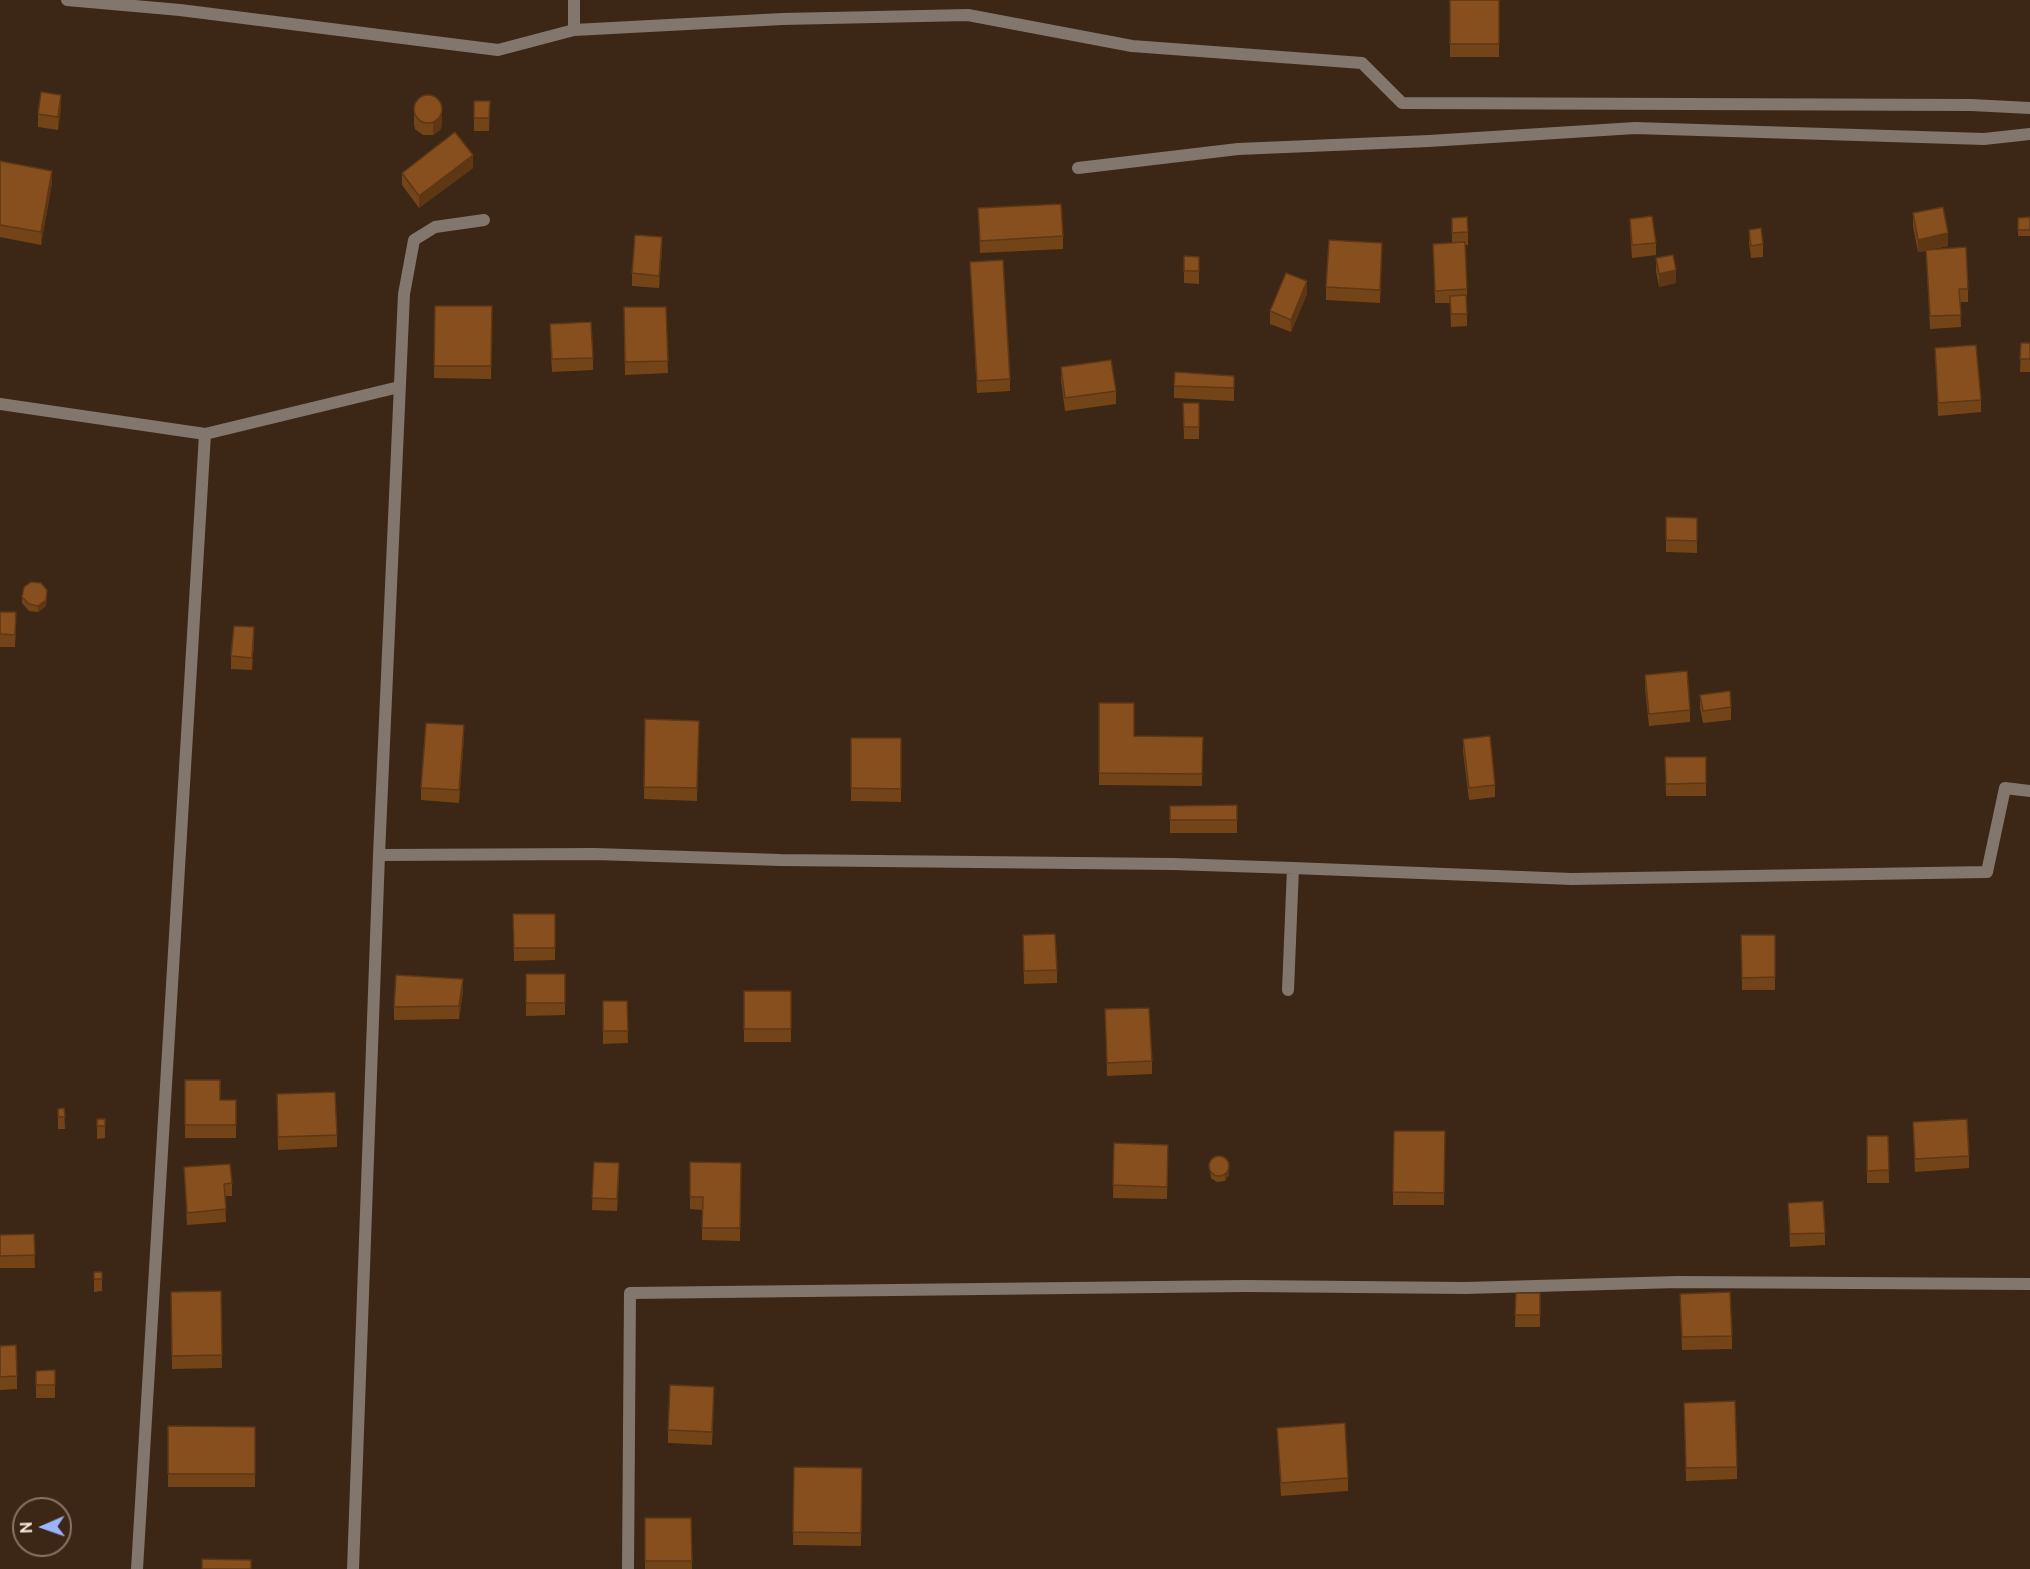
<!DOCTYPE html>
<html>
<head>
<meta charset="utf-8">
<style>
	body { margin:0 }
	#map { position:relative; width:2030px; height:1569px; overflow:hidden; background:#3c2615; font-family:Ubuntu,sans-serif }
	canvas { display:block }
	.north { position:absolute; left:12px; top:1497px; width:60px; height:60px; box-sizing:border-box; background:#3c2615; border:2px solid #887567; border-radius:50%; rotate:268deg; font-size:16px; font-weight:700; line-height:24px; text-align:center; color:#fbece1 }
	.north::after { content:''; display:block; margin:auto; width:21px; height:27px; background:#9ab5fd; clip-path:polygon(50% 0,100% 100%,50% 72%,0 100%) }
</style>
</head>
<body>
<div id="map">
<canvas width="2030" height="1569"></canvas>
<div class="north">N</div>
</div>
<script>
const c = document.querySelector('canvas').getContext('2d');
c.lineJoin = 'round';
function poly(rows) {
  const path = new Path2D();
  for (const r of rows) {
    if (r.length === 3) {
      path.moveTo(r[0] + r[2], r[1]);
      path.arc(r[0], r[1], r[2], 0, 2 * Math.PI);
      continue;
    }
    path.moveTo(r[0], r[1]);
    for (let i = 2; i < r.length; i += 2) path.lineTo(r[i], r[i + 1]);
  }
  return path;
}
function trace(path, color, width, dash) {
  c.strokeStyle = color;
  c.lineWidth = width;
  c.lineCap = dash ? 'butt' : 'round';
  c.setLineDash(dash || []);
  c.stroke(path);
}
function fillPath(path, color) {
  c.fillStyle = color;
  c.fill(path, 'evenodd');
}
trace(poly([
	[67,0,180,10,498,50,574,30,782,19,968,15,1132,46,1362,63,1402,103,1971,105,2030,108],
	[574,0,574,30],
	[1078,168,1238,149,1429,141,1635,128,1984,139,2030,134],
	[0,404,205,434,399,387],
	[379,855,595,854,780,860,1173,864,1293,868,1288,990],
	[1293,868,1572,879,1987,872,2005,788,2030,791],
	[137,1569,205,434],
	[353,1569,379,855,404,294,414,240,435,227,484,220],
	[628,1569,630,1293,1246,1286,1465,1288,1678,1282,2030,1284]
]), '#82766d', 12);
fillPath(poly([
	[1450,0,1499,0,1499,57,1450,57],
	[474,101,490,101,489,131,474,131],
	[61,108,58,130,38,127,38,114],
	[414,112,442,119,441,129,433,135,423,135,415,129,414,124],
	[0,161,52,183,41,245,0,237],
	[473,168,419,208,402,185,402,173],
	[978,208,1063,236,1063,249,980,253],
	[1913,213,1948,246,1933,249,1968,289,1968,302,1960,302,1961,327,1930,329,1926,251,1918,252,1913,226],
	[2030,217,2030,236,2018,236,2018,218],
	[1452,218,1468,232,1468,245,1465,245,1467,289,1467,326,1451,327,1450,303,1435,303,1433,244,1452,243],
	[1630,219,1656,243,1656,255,1632,258,1630,231],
	[1749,230,1763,244,1763,257,1751,258,1749,243],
	[662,250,659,288,632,286,632,273],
	[1382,255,1380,303,1326,300,1326,287],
	[1184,256,1199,257,1199,284,1184,283],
	[1656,258,1676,283,1659,287,1656,271],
	[970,262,1010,379,1010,391,977,393],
	[1307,294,1291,332,1270,324,1270,311],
	[435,306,492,306,491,379,434,378],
	[624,307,666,307,668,373,625,375],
	[550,337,593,358,593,370,552,372],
	[2021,343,2030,343,2030,372,2020,372],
	[1935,348,1981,400,1981,412,1938,416],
	[1061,367,1116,391,1116,404,1065,411,1061,380],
	[1174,386,1234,388,1234,401,1174,398],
	[1183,403,1199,403,1199,439,1184,439],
	[1666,517,1697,518,1697,553,1666,552],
	[22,597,47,597,46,606,38,612,29,611,22,603],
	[0,612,16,625,15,647,0,647],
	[254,640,252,670,231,669,231,656],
	[1645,675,1690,710,1690,722,1649,726,1645,688],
	[1700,695,1731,707,1731,720,1703,723,1700,708],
	[1099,703,1134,736,1203,737,1202,786,1099,785],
	[645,719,699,721,697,801,644,799],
	[464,738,459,803,421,800,421,788],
	[851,738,901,738,901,802,851,801],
	[1463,739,1495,785,1495,797,1469,800,1463,751],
	[1665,757,1706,757,1706,796,1666,796],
	[1237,805,1237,833,1170,833,1170,806],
	[513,914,555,914,555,960,514,961],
	[1741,935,1775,935,1775,990,1742,990],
	[1023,948,1057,970,1057,983,1024,984],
	[526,974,565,974,565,1015,526,1016],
	[744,991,791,991,791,1042,744,1042],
	[463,992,459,1019,394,1020,394,1007],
	[603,1001,627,1001,628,1043,603,1044],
	[1105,1009,1152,1061,1152,1074,1107,1076],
	[185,1080,220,1100,236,1100,236,1138,185,1138],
	[277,1107,337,1135,337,1147,278,1150],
	[64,1108,65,1129,58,1129,58,1109],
	[97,1119,105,1119,105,1138,97,1139],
	[1913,1122,1969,1156,1969,1168,1915,1172],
	[1394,1131,1445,1131,1444,1205,1393,1205],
	[1867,1136,1888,1136,1889,1183,1867,1183],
	[1114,1143,1168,1145,1167,1199,1113,1198],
	[594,1162,619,1176,617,1211,592,1210],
	[690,1162,741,1163,740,1241,702,1240,702,1210,690,1209],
	[1209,1164,1229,1175,1225,1181,1217,1182,1211,1178],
	[184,1167,232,1183,232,1196,225,1196,226,1222,187,1225],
	[1788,1203,1825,1233,1825,1245,1790,1247],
	[34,1234,35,1268,0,1268,0,1235],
	[94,1272,102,1272,102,1291,94,1292],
	[221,1291,222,1368,172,1369,171,1292],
	[1516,1293,1540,1293,1540,1327,1515,1327],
	[1680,1306,1732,1336,1732,1349,1682,1350],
	[0,1346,17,1376,17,1389,0,1390],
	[55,1370,55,1398,36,1398,36,1371],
	[714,1400,712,1445,668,1443,668,1430],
	[1684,1403,1737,1467,1737,1479,1686,1481],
	[168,1426,255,1427,255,1487,168,1487],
	[1277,1428,1348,1478,1348,1491,1281,1496],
	[794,1467,862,1468,861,1546,793,1545],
	[645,1518,691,1518,692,1569,645,1569]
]), '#744419');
fillPath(poly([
	[61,95,61,108,58,130,58,117],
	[442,107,442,119,441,129,433,135,433,123],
	[473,155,473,168,419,208,419,196],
	[52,171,52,183,41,245,41,232],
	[1948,233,1948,246,1918,252,1918,240],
	[662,237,662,250,659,288,659,276],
	[1676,270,1676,283,1659,287,1659,274],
	[1307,281,1307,294,1291,332,1291,320],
	[47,590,46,606,38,612,38,606],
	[254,627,254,640,252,670,252,658],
	[464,725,464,738,459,803,459,790],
	[463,979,463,992,459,1019,459,1006],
	[1229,1168,1229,1175,1225,1181,1225,1175]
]), '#5e3714');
const building = poly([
	[1450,0,1499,0,1499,44,1450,44,1450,0],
	[41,92,61,95,58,117,38,114,41,92],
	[428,109,14],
	[474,101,490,101,489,118,474,118,474,101],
	[455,132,473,155,419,196,402,173,455,132],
	[0,161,52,171,41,232,0,225,0,161],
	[1061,204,1063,236,980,241,978,208,1061,204],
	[1943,207,1948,233,1918,240,1913,213,1943,207],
	[1652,216,1656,243,1632,245,1630,219,1652,216],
	[1467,217,1468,232,1452,233,1452,218,1467,217],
	[2030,217,2030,230,2018,230,2018,218,2030,217],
	[1761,228,1763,244,1751,246,1749,230,1761,228],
	[635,235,662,237,659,276,632,273,635,235],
	[1329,240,1382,243,1380,290,1326,287,1329,240],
	[1465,242,1467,289,1435,291,1433,244,1465,242],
	[1966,247,1968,289,1959,289,1961,315,1930,316,1926,250,1966,247],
	[1673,255,1676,270,1659,274,1656,258,1673,255],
	[1184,256,1199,257,1199,271,1184,271,1184,256],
	[1003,260,1010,379,977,381,970,262,1003,260],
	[1286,273,1307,281,1291,320,1270,311,1286,273],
	[1466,295,1467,314,1451,314,1450,296,1466,295],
	[435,306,492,306,491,366,434,366,435,306],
	[624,307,666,307,668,361,625,362,624,307],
	[591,322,593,358,552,359,550,324,591,322],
	[2021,343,2030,343,2030,359,2020,359,2021,343],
	[1976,345,1981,400,1938,403,1935,348,1976,345],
	[1111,360,1116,391,1065,398,1061,367,1111,360],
	[1175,372,1234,376,1234,388,1174,386,1175,372],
	[1183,403,1199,403,1199,427,1184,427,1183,403],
	[1666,517,1697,518,1697,541,1666,540,1666,517],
	[31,582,41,583,47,590,46,600,38,606,29,604,22,597,24,587,31,582],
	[0,612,16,612,15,635,0,634,0,612],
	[234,626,254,627,252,658,231,656,234,626],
	[1687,671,1690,710,1649,714,1645,675,1687,671],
	[1730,691,1731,707,1703,711,1700,695,1730,691],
	[1099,703,1134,703,1134,736,1203,737,1202,774,1099,773,1099,703],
	[645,719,699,721,697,788,644,787,645,719],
	[426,723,464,725,459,790,421,788,426,723],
	[1490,736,1495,785,1469,788,1463,739,1490,736],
	[851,738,901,738,901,789,851,788,851,738],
	[1665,757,1706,757,1706,783,1666,784,1665,757],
	[1237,805,1237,820,1170,820,1170,806,1237,805],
	[513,914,555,914,555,948,514,948,513,914],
	[1055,934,1057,970,1024,971,1023,935,1055,934],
	[1741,935,1775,935,1775,977,1742,978,1741,935],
	[526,974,565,974,565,1003,526,1003,526,974],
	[396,975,463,979,459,1006,394,1007,396,975],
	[744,991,791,991,791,1029,744,1029,744,991],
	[603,1001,627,1001,628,1031,603,1031,603,1001],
	[1149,1008,1152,1061,1107,1063,1105,1009,1149,1008],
	[185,1080,220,1080,220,1100,236,1100,236,1125,185,1125,185,1080],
	[335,1092,337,1135,278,1137,277,1094,335,1092],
	[64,1108,65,1117,58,1117,58,1109,64,1108],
	[97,1119,105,1119,105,1126,97,1126,97,1119],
	[1967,1119,1969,1156,1915,1159,1913,1122,1967,1119],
	[1394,1131,1445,1131,1444,1193,1393,1192,1394,1131],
	[1867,1136,1888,1136,1889,1170,1867,1171,1867,1136],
	[1114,1143,1168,1145,1167,1187,1113,1185,1114,1143],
	[1219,1166,10],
	[594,1162,619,1163,617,1199,592,1198,594,1162],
	[690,1162,741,1163,740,1228,702,1228,703,1197,690,1197,690,1162],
	[230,1164,232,1183,224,1184,226,1209,187,1213,184,1167,230,1164],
	[1823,1201,1825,1233,1790,1234,1788,1203,1823,1201],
	[34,1234,35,1255,0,1256,0,1235,34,1234],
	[94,1272,102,1272,102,1279,94,1279,94,1272],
	[221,1291,222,1355,172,1356,171,1292,221,1291],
	[1730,1292,1732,1336,1682,1337,1680,1294,1730,1292],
	[1516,1293,1540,1293,1540,1315,1515,1315,1516,1293],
	[16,1345,17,1376,0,1377,0,1346,16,1345],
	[55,1370,55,1385,36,1385,36,1371,55,1370],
	[670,1385,714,1387,712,1432,668,1430,670,1385],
	[1735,1401,1737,1467,1686,1468,1684,1403,1735,1401],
	[1345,1423,1348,1478,1281,1483,1277,1428,1345,1423],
	[168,1426,255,1427,255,1474,168,1474,168,1426],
	[794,1467,862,1468,861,1533,793,1532,794,1467],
	[645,1518,691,1518,692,1561,645,1561,645,1518],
	[202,1559,251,1560,251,1569,202,1569,202,1559]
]);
fillPath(building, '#874f1d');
trace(building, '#5e3714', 1.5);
</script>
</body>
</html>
